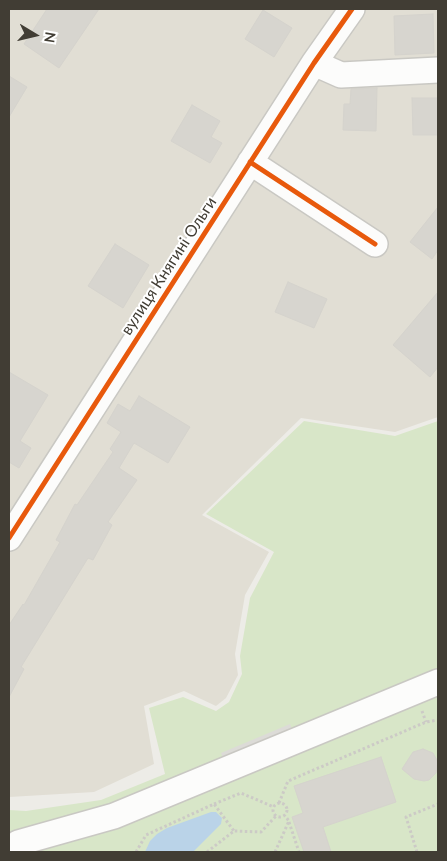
<!DOCTYPE html>
<html>
<head>
<meta charset="utf-8">
<style>
	body { margin:0 }
	#map { position:relative; width:447px; height:861px; overflow:hidden; background:#edece7; font-family:Lato,sans-serif }
	canvas { display:block }
	.frame { position:absolute; inset:0; border:10px solid #413d34; pointer-events:none }
	.north { position:absolute; left:10px; top:10px; width:50px; height:50px; -webkit-text-stroke:4px #fff; paint-order:stroke; rotate:99deg; font-size:14px; font-weight:700; line-height:20px; text-align:center; color:#413d34 }
	.north::after { content:''; display:block; margin:auto; width:18px; height:22px; background:#413d34; clip-path:polygon(50% 0,100% 100%,50% 72%,0 100%) }
</style>
</head>
<body>
<div id="map">
<canvas width="447" height="861"></canvas>
<div class="frame"></div>
<div class="north">N</div>
</div>
<script>
const c = document.querySelector('canvas').getContext('2d');
c.lineJoin = 'round';
function fillPath(path, color) {
  c.fillStyle = color;
  c.fill(path, 'evenodd');
}
function poly(rows) {
  const path = new Path2D();
  for (const r of rows) {
    if (r.length === 3) {
      path.moveTo(r[0] + r[2], r[1]);
      path.arc(r[0], r[1], r[2], 0, 2 * Math.PI);
      continue;
    }
    path.moveTo(r[0], r[1]);
    for (let i = 2; i < r.length; i += 2) path.lineTo(r[i], r[i + 1]);
  }
  return path;
}
function trace(path, color, width, dash) {
  c.strokeStyle = color;
  c.lineWidth = width;
  c.lineCap = dash ? 'butt' : 'round';
  c.setLineDash(dash || []);
  c.stroke(path);
}
function label(font, color, halo, rows, align = 'center') {
  c.font = font + ' Lato,sans-serif';
  c.lineWidth = 4;
  c.setLineDash([]);
  c.textBaseline = 'middle';
  c.strokeStyle = halo;
  c.fillStyle = color;
  for (const [text, x, y, turn = 0] of rows) {
    c.save();
    c.translate(x, y);
    c.rotate((+turn || 0) * Math.PI / 180);
    c.textAlign = isNaN(turn) ? turn : align;
    if (halo) c.strokeText(text, 0, 0);
    c.fillText(text, 0, 0);
    c.restore();
  }
}
fillPath(poly([
	[9,9,438,9,438,417,395,432,301,418,202,515,269,552,245,595,235,654,238,675,226,698,216,706,184,691,144,706,154,764,94,792,9,797]
]), '#e1ded4');
fillPath(poly([
	[304,421,395,436,438,421,438,852,9,852,9,810,26,811,101,800,165,774,149,708,183,697,216,711,229,702,242,674,240,656,250,598,274,552,206,514]
]), '#d8e6c8');
fillPath(poly([
	[290,724,293,732,224,761,221,753]
]), '#dcdbd7');
fillPath(poly([
	[211,812,216,812,222,818,221,824,193,852,145,852,150,841,157,834,167,828]
]), '#bad3e8');
const building = poly([
	[47,9,99,9,59,68,24,44,47,9],
	[263,10,292,28,274,57,245,39,263,10],
	[433,14,434,53,395,55,394,16,433,14],
	[9,76,27,87,9,117,9,76],
	[377,88,376,131,343,130,344,104,350,104,351,89,377,88],
	[412,98,438,98,438,135,413,135,412,98],
	[192,105,220,121,211,137,222,143,210,163,171,141,192,105],
	[438,207,438,250,432,259,410,242,438,207],
	[115,244,149,265,123,308,88,286,115,244],
	[288,282,327,299,314,328,275,312,288,282],
	[438,292,438,367,430,377,393,345,438,292],
	[9,372,48,395,20,441,31,448,19,468,9,462,9,372],
	[139,396,190,427,168,463,134,443,119,468,137,480,108,522,112,525,93,560,88,558,21,667,24,669,9,697,9,625,23,604,24,605,60,542,56,540,75,504,77,505,113,452,110,449,121,432,107,423,118,404,130,411,139,396],
	[423,749,433,753,438,762,436,773,429,780,424,781,414,779,402,769,413,752,423,749],
	[381,757,396,802,323,827,331,852,304,852,292,817,303,813,294,786,381,757]
]);
fillPath(building, '#d7d5cf');
trace(building, '#d5d3cd', 1);
const minor = poly([
	[314,63,341,75,438,70],
	[250,162,375,244],
	[9,538,314,63,352,9],
	[10,852,18,843,114,816,438,682]
]);
trace(minor, '#c9c8c3', 28);
trace(poly([
	[422,711,426,722],
	[280,810,7],
	[279,803,288,781,426,722,438,720],
	[214,804,241,793,274,807],
	[289,822,299,852],
	[136,852,146,835,214,804,234,831],
	[207,852,234,831,261,832,276,816],
	[275,852,289,821,285,816],
	[417,852,406,817,438,804]
]), '#cccac6', 3, [2.5, 2.5]);
trace(minor, '#fcfcfb', 25);
trace(poly([
	[250,162,375,244],
	[9,538,314,63,352,9]
]), '#e8590c', 5);
label('16px', '#413d34', '#fff', [
	["вулиця Княгині Ольги",169,266,-57]
]);
</script>
</body>
</html>
